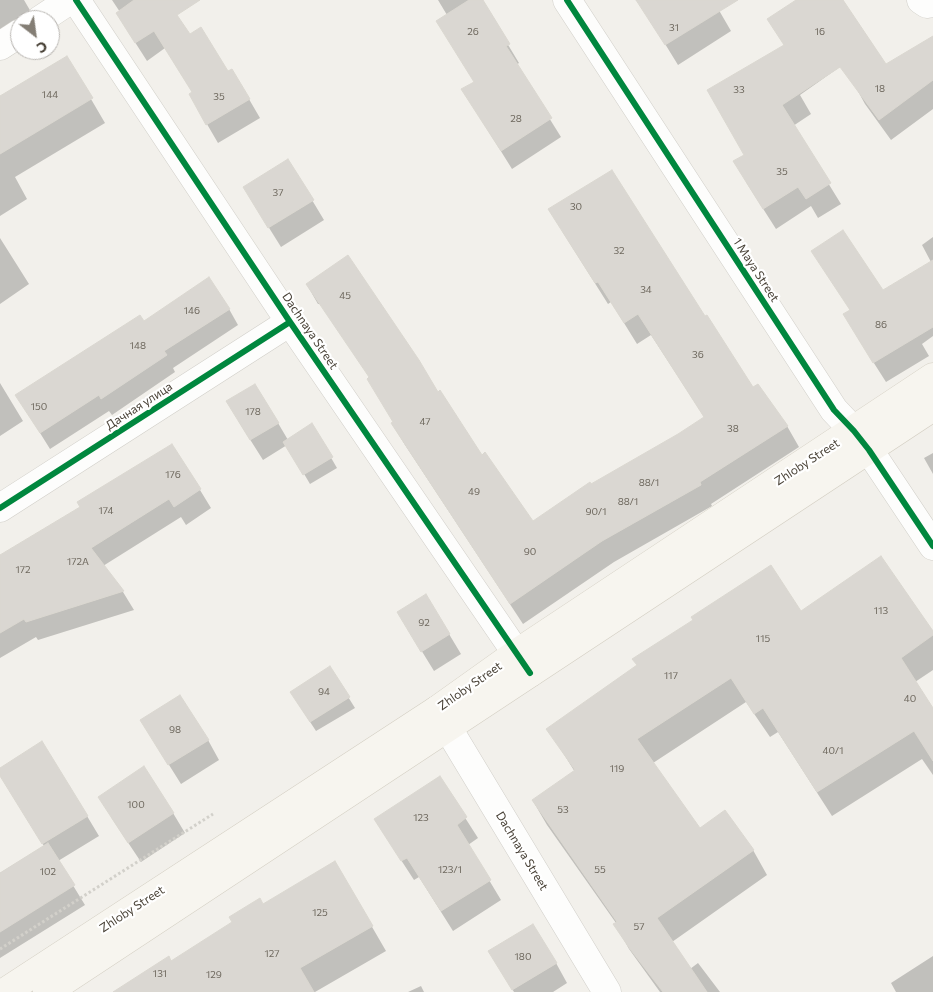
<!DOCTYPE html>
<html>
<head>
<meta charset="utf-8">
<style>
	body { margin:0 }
	#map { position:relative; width:933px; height:992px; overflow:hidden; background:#f2f0eb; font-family:Commissioner,sans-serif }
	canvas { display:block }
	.north { position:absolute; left:10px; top:10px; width:50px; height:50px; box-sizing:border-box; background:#fff; border:1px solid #b6b3af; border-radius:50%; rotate:150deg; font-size:14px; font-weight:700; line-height:20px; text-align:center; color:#484136 }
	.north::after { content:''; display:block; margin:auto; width:18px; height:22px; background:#847e75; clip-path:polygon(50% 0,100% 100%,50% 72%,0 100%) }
</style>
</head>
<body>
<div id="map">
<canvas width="933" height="992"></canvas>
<div class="north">С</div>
</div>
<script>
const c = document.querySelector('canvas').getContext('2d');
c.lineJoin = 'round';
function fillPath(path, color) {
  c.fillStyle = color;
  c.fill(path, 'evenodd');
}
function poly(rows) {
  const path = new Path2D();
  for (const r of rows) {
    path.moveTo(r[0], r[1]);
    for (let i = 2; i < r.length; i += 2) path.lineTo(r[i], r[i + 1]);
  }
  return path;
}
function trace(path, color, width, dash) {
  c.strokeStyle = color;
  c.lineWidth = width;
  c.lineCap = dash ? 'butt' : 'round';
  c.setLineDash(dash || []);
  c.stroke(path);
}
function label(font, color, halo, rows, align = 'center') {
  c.font = font + ' Commissioner,sans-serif';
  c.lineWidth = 4.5;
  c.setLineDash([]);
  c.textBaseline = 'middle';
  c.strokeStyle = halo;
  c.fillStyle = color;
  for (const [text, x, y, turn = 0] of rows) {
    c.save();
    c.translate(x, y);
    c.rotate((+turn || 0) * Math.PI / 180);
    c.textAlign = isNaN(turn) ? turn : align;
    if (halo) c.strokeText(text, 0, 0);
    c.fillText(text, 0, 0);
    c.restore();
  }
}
fillPath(poly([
	[0,0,24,0,31,12,0,33],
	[112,0,166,0,189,36,228,73,232,70,260,118,218,143,190,95,193,93,165,48,147,61,117,14,120,12],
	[438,0,481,0,519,63,516,65,561,137,512,169,474,108,475,82,447,15],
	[638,0,713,0,731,31,678,65],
	[798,0,842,0,871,45,800,95,811,114,793,126,841,204,818,218,811,206,776,229,746,182,746,155,785,46,769,20],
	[933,37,933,109,891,140,865,104,854,84],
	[67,58,105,123,15,177,27,199,0,216,0,98],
	[312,200,324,220,281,247,256,207],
	[562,231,705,318,753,389,787,426,799,447,711,504,712,506,614,562,523,624,405,445,392,424,394,422,374,381,321,304,318,304,307,285,438,393,481,456,533,523,591,486,679,435,705,418,651,335,637,344,611,302,608,304],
	[933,237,933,336,922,344,929,356,886,382,856,335,851,311,813,251,882,292,931,262,922,245],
	[0,238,29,284,0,304],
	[229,309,238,325,173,368,175,372,112,415,109,411,50,449,17,396,143,323],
	[0,383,23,421,0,436],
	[239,422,278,423,288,440,312,425,337,468,310,484,287,445,263,460],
	[933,453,933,474,924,458],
	[200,490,211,508,186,525,181,517,103,566,123,592,134,610,38,640,36,637,0,658,0,566,82,507],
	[801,613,933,633,933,670,915,682,933,711,933,775,922,759,832,816,778,732,770,737,746,702,653,763,700,829,753,850,767,875,672,942,690,969,698,963,720,992,660,992,629,949,615,924,616,923,547,825,533,801,575,772,548,729],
	[410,632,449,634,461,654,434,671],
	[330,668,355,708,316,731,297,702],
	[208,740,219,760,181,784,154,741],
	[0,769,87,816,99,836,58,861,85,905,0,958,0,873,44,846,0,774],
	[439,777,478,838,468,845,501,900,453,931,419,877,414,880,375,820],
	[173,813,185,833,141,862,111,817],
	[335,863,386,951,315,992,115,992,171,962,262,905],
	[933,956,933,992,896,992,891,983],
	[556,963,567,983,553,992,514,992,502,972],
	[421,986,424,992,408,992]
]), '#0003');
const building = poly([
	[134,0,200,0,177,15,190,34,201,27,228,71,232,69,250,99,206,125,189,94,192,92,154,31,135,43,116,13,134,0],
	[469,0,483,0,510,44,506,46,552,118,501,151,461,89,474,82,436,21,469,0],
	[636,0,738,0,665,45,636,0],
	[796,0,843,0,886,64,933,36,933,80,879,120,840,67,782,105,831,183,806,199,798,187,763,209,733,161,744,155,707,90,784,45,767,19,796,0],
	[67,56,93,98,0,154,0,96,67,56],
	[288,159,314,200,268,228,243,187,288,159],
	[612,170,705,316,707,315,753,387,758,384,788,426,700,482,701,485,602,541,510,604,391,423,393,422,367,379,369,377,306,284,348,255,419,360,438,392,440,390,482,455,485,452,533,521,590,482,591,484,678,434,704,417,638,314,624,323,598,282,595,283,548,209,612,170],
	[843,230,883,290,933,260,933,327,873,363,843,314,850,310,811,251,843,230],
	[209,277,230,309,164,351,167,355,101,399,99,395,40,433,15,395,140,315,144,321,209,277],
	[255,384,279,423,250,440,226,401,255,384],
	[312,423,333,457,303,475,283,442,312,423],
	[172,444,201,489,174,507,169,499,91,548,124,591,26,622,24,619,0,633,0,555,80,507,77,502,172,444],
	[881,556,933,631,933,635,901,658,933,708,933,761,914,731,817,792,763,708,754,714,731,678,637,739,700,828,725,810,754,850,657,918,707,992,663,992,630,949,613,924,617,922,532,800,575,770,546,729,637,665,632,659,693,620,691,617,771,565,801,611,881,556],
	[426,594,450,634,421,652,397,612,426,594],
	[330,666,350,697,310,722,290,692,330,666],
	[180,695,209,740,168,765,140,720,180,695],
	[42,741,88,816,42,844,0,776,0,768,42,741],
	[144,766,174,813,128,843,98,797,144,766],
	[440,776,467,817,457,825,491,880,441,911,407,858,401,861,374,819,440,776],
	[48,843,75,885,0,932,0,873,48,843],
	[335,861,373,926,300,968,314,992,113,992,169,956,171,961,232,922,229,917,260,898,263,904,335,861],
	[533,924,557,963,512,990,488,951,533,924]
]);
fillPath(building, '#dad7d2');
trace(building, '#dad7d0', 1);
const street = poly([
	[76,0,290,322,530,673],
	[567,0,834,410,854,431,869,450,933,546],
	[921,0,927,4,933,3],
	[40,20,70,0],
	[0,46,20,33],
	[0,508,290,322],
	[437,710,607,992]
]);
const secondary = poly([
	[5,992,437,710,517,653,933,377],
	[47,992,933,407]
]);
trace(street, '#d0cec8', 29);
trace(secondary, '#d2cdc1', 29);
trace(poly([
	[0,949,213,814]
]), '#d2d0ca', 3, [2.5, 2.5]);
trace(street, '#fdfdfc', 28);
trace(secondary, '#f7f5ef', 28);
trace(poly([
	[76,0,290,322,530,673],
	[567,0,834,410,854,431,869,450,933,546],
	[0,508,290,322]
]), '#00873e', 6);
label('10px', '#6e685e', null, [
	["31",674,28],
	["26",473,32],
	["16",820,32],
	["18",880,89],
	["33",739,90],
	["144",50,95],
	["35",219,97],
	["28",516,119],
	["35",782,172],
	["37",278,193],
	["30",576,207],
	["32",619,251],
	["34",646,290],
	["45",345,296],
	["146",192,311],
	["86",881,325],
	["148",138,346],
	["36",698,355],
	["150",39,407],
	["178",253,412],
	["47",425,422],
	["38",733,429],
	["176",173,475],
	["88/1",649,483],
	["49",474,492],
	["88/1",628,502],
	["174",106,511],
	["90/1",596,512],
	["90",530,552],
	["172А",78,562],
	["172",23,570],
	["113",881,611],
	["92",424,623],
	["115",763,639],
	["117",671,676],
	["94",324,692],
	["40",910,699],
	["98",175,730],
	["40/1",833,751],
	["119",617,769],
	["100",136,805],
	["53",563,810],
	["123",421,818],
	["123/1",450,870],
	["55",600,870],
	["102",48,872],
	["125",320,913],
	["57",639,927],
	["127",272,954],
	["180",523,957],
	["131",160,974],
	["129",214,975]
]);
label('12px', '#484136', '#fff', [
	["1 Maya Street",756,270,57],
	["Dachnaya Street",310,331,56],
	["Дачная улица",139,406,-33],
	["Zhloby Street",807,462,-33],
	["Zhloby Street",470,686,-35],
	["Dachnaya Street",522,851,59],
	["Zhloby Street",132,909,-33]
]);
</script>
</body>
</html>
